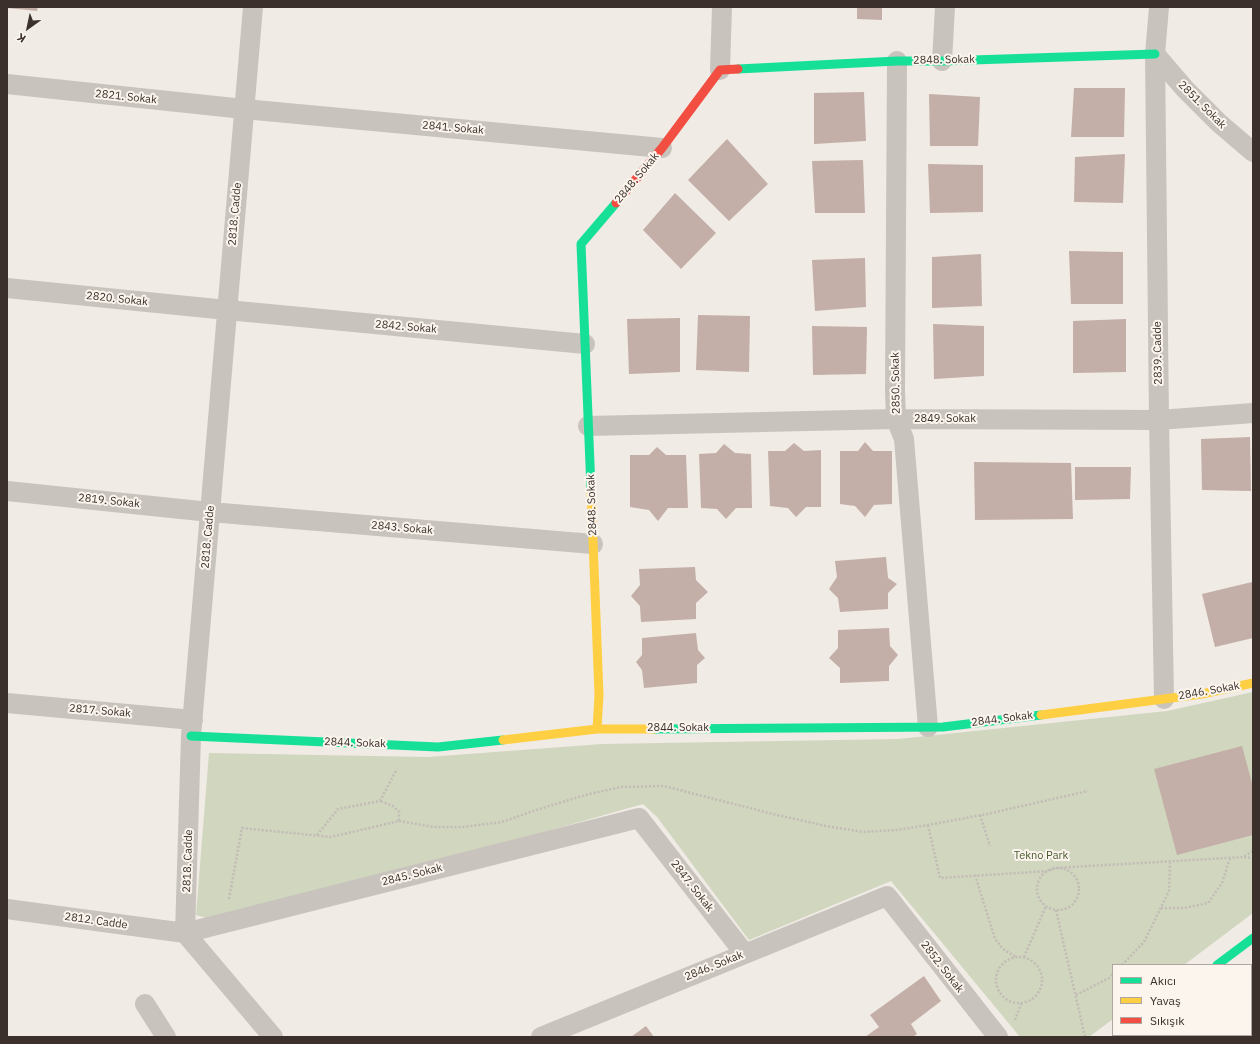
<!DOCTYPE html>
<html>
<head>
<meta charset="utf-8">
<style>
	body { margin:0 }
	#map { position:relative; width:1260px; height:1044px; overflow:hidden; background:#f0ebe5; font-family:"IBM Plex Sans",sans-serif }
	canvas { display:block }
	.frame { position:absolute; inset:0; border:8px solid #3b302b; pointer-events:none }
	.legend { position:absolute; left:1112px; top:964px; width:140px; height:72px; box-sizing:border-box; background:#fbf5ee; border:1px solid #aea6a0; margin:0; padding:5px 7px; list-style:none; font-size:12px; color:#3b302b }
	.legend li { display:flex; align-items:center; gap:8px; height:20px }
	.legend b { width:20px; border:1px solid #aea6a0 }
	.north { position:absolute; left:8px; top:8px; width:40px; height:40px; -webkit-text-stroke:3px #fbf5ee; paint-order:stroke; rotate:213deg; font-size:11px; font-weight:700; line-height:16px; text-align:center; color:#3b302b }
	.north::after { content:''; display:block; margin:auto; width:14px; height:18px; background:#3b302b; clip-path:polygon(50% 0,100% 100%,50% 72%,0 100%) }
</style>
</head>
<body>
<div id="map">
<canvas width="1260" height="1044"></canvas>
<div class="frame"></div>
<ul class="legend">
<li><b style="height:5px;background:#16e098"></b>Akıcı</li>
<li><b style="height:5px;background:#ffcf43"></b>Yavaş</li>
<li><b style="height:5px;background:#f24e42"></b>Sıkışık</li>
</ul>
<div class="north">K</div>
</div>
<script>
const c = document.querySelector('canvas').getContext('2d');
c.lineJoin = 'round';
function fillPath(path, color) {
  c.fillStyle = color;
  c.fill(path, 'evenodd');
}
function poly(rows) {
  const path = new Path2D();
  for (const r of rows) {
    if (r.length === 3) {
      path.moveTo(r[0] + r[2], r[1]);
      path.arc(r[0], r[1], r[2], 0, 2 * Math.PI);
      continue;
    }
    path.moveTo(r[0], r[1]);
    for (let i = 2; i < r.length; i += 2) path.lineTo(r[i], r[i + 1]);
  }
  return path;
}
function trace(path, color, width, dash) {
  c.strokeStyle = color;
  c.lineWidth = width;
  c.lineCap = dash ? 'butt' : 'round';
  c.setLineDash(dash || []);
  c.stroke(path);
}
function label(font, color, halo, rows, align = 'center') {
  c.font = font + ' "IBM Plex Sans",sans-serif';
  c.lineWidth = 4;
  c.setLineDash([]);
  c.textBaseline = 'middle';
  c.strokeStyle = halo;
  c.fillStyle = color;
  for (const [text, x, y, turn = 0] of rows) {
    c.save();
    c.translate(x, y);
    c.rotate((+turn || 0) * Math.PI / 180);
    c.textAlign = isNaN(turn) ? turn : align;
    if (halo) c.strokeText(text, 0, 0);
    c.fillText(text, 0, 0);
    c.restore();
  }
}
fillPath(poly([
	[1253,692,1253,913,1184,965,1113,965,1113,1019,1089,1037,1020,1037,891,881,749,940,657,817,643,804,224,923,196,915,209,753,428,757,602,744,898,739,1167,711]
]), '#d1d6bf');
fillPath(poly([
	[7,7,38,7,37,11,7,8],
	[857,7,882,7,882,20,857,19],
	[1074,88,1125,88,1124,137,1071,137],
	[864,92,866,141,814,144,814,93],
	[929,94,980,97,978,146,930,146],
	[727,139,768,184,729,221,688,180],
	[1125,154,1123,203,1074,202,1075,157],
	[863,160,865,213,815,213,812,161],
	[928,164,983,165,983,212,930,213],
	[675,193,716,233,681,269,643,230],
	[1069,251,1123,252,1123,304,1071,304],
	[981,254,982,306,932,308,932,257],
	[865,258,866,307,815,311,812,260],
	[698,315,750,316,749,372,696,370],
	[680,318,680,372,629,374,627,319],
	[1126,319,1126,372,1073,373,1073,321],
	[933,324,984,326,984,376,934,379],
	[812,326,867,327,866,374,813,375],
	[1250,437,1251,491,1202,490,1201,439],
	[865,442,873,451,892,451,892,504,874,505,865,517,855,506,840,504,840,451,858,451],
	[794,443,804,451,821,450,821,507,806,507,796,517,788,508,770,506,768,451,785,451],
	[724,444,735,453,751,454,752,508,736,508,726,519,717,509,701,508,699,454,716,453],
	[657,447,666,455,686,455,688,508,668,508,658,521,649,510,630,507,630,455,649,455],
	[974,462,1071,463,1073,519,975,520],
	[1075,467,1131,467,1130,499,1075,500],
	[886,557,888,578,897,584,888,593,888,609,840,612,838,598,829,589,837,577,835,561],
	[695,567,696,580,708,592,696,603,696,619,641,622,640,606,631,596,640,585,639,569],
	[1252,582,1253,638,1215,647,1202,594],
	[889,628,890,646,898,655,889,666,889,681,840,683,840,668,829,658,838,648,838,630],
	[696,633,698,650,705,658,697,665,697,683,644,688,642,670,636,662,642,655,642,638],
	[1242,746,1253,787,1253,835,1177,855,1154,769],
	[924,976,941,1001,911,1024,917,1034,913,1037,865,1037,879,1027,870,1015],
	[646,1026,654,1037,631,1037]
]), '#c3afa7');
trace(poly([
	[980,815,990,846],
	[399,821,434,827,463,827,502,822,539,809,589,794,621,787,664,786,773,814,826,826,863,832,897,830,928,825,987,814,1088,791],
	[928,825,940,878,1048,871,1055,868,1243,857,1253,851],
	[317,835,338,809,380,801,397,769],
	[1244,857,1253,858],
	[1058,889,21],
	[975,875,995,939,1003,949,1016,957],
	[229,899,242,828,331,837,399,821,399,812,393,806,380,801],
	[1161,908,1185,908,1208,903,1222,883,1230,858],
	[1056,910,1085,1037],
	[1024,957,1046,906],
	[1019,980,23],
	[1122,965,1144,942,1169,891,1170,862],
	[1076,995,1109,978,1113,974],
	[1015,1020,1022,1002]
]), '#c2bbb6', 2.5, [2, 2]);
trace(poly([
	[253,7,191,736,185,933,273,1037],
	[1159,7,1155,54,1159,420,1164,699],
	[1155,54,1185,89,1219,123,1253,152],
	[897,61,895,390,896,419,904,439,928,727],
	[942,61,945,7],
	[720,70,722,7],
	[7,84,244,109,662,148],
	[7,288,227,310,585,344],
	[588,426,896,419,1159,420,1253,413],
	[7,491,210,512,593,544],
	[7,703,193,720],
	[7,909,185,933,639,818,745,954],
	[145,1004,166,1037],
	[1251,1031,1253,1033],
	[541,1037,887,896,998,1037]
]), '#c9c3be', 20);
trace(poly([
	[738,69,897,61,942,61,1155,54],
	[591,489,581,244,616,203],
	[654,729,943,727,1041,715],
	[191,736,438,747,503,740],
	[1217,965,1253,938],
	[1251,998,1253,996],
	[1120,1037,1123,1035],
	[1198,1037,1201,1035]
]), '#16e098', 9);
trace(poly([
	[591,489,599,695,597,729],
	[1041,715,1202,694,1253,683],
	[503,740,597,729,654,729]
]), '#ffcf43', 9);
trace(poly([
	[616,203,662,148,720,70,738,69]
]), '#f24e42', 9);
label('11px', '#3b302b', '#fbf5ee', [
	["2848. Sokak",944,60,-1],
	["2821. Sokak",126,97,6],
	["2851. Sokak",1202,105,45],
	["2841. Sokak",453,128,5],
	["2848. Sokak",637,178,-50],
	["2818. Cadde",235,214,-85],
	["2820. Sokak",117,299,6],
	["2842. Sokak",406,327,5],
	["2839. Cadde",1158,353,-91],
	["2850. Sokak",896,383,-91],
	["2849. Sokak",945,419],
	["2819. Sokak",109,501,6],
	["2848. Sokak",592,505,-92],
	["2843. Sokak",402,528,5],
	["2818. Cadde",208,537,-85],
	["2846. Sokak",1209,691,-10],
	["2817. Sokak",100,711,5],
	["2844. Sokak",1002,719,-7],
	["2844. Sokak",678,728],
	["2844. Sokak",355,743,2],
	["2818. Cadde",188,861,-88],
	["2845. Sokak",412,875,-14],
	["2847. Sokak",692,886,52],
	["2812. Cadde",96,921,8],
	["2846. Sokak",714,966,-22],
	["2852. Sokak",942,967,52]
]);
label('11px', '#4a5a2e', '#fbf5ee', [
	["Tekno Park",1041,856]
]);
</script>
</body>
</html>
